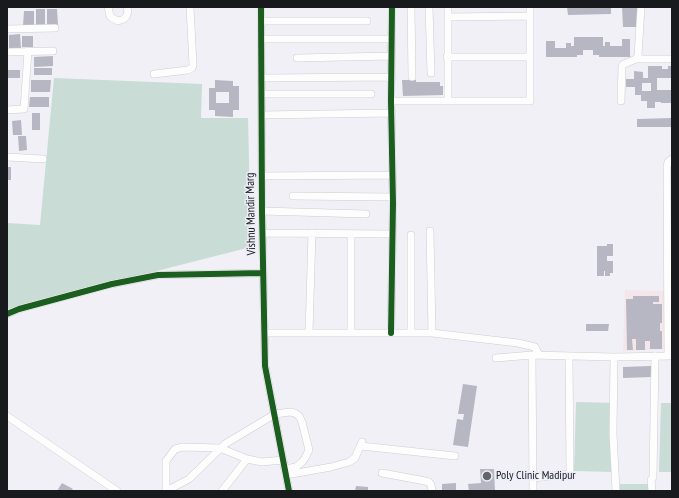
<!DOCTYPE html>
<html>
<head>
<meta charset="utf-8">
<style>
	body { margin:0 }
	#map { position:relative; width:679px; height:498px; overflow:hidden; background:#f0f0f6; font-family:"PT Sans Narrow",sans-serif }
	canvas { display:block }
	.frame { position:absolute; inset:0; border:8px solid #191a1d; pointer-events:none }
</style>
</head>
<body>
<div id="map">
<canvas width="679" height="498"></canvas>
<div class="frame"></div>
</div>
<script>
const c = document.querySelector('canvas').getContext('2d');
c.lineJoin = 'round';
function fillPath(path, color) {
  c.fillStyle = color;
  c.fill(path, 'evenodd');
}
function poly(rows) {
  const path = new Path2D();
  for (const r of rows) {
    path.moveTo(r[0], r[1]);
    for (let i = 2; i < r.length; i += 2) path.lineTo(r[i], r[i + 1]);
  }
  return path;
}
function trace(path, color, width, dash) {
  c.strokeStyle = color;
  c.lineWidth = width;
  c.lineCap = dash ? 'butt' : 'round';
  c.setLineDash(dash || []);
  c.stroke(path);
}
function label(font, color, halo, rows, align = 'center') {
  c.font = font + ' "PT Sans Narrow",sans-serif';
  c.lineWidth = 3;
  c.setLineDash([]);
  c.textBaseline = 'middle';
  c.strokeStyle = halo;
  c.fillStyle = color;
  for (const [text, x, y, turn = 0] of rows) {
    c.save();
    c.translate(x, y);
    c.rotate((+turn || 0) * Math.PI / 180);
    c.textAlign = isNaN(turn) ? turn : align;
    if (halo) c.strokeText(text, 0, 0);
    c.fillText(text, 0, 0);
    c.restore();
  }
}
fillPath(poly([
	[625,290,664,291,666,349,623,351]
]), '#f5e6e9');
fillPath(poly([
	[54,78,202,84,201,118,248,118,251,247,7,309,7,223,40,225],
	[576,402,615,403,613,472,574,471],
	[661,403,672,403,672,472,659,472],
	[620,484,649,484,649,491,620,491]
]), '#c9dcd5');
fillPath(poly([
	[567,7,611,7,611,14,568,15],
	[622,7,637,7,637,27,623,27],
	[36,9,45,9,45,26,36,26],
	[47,9,57,9,58,25,47,25],
	[24,11,34,11,34,26,23,26],
	[20,34,21,48,9,48,9,35],
	[22,36,33,36,33,47,22,47],
	[574,37,603,37,603,46,605,46,605,42,610,42,610,46,622,46,622,39,630,39,630,57,599,57,599,55,593,55,593,50,583,50,583,55,577,55,577,57,546,57,546,41,555,41,555,48,566,48,566,43,571,43,571,46,574,46],
	[53,56,53,66,34,67,34,57],
	[648,66,662,66,662,69,668,69,668,66,672,66,672,78,657,78,657,90,672,90,672,103,661,103,661,102,655,102,655,108,647,108,647,101,641,101,641,95,635,95,635,87,626,87,626,79,634,79,634,71,643,72,643,78,648,78],
	[642,83,651,83,651,91,642,91],
	[34,68,52,68,52,75,34,75],
	[7,70,20,70,20,78,7,78],
	[31,80,51,80,50,92,31,92],
	[215,80,233,81,233,86,239,86,239,110,233,110,233,117,215,116,215,110,209,110,209,88,215,88],
	[216,92,229,92,229,103,216,103],
	[402,80,416,80,416,82,440,82,440,86,443,86,443,95,403,96],
	[30,97,49,97,49,107,29,107],
	[32,113,40,113,40,130,32,130],
	[672,118,672,127,637,127,637,119],
	[21,120,22,135,13,135,12,121],
	[18,136,26,136,27,150,19,151],
	[7,167,11,167,11,180,7,180],
	[671,189,672,189,672,221,669,221],
	[607,244,613,244,613,256,607,256,607,261,613,261,613,273,610,273,610,276,605,276,605,271,604,271,604,276,597,276,597,246,607,246],
	[670,246,672,246,672,287,670,287],
	[668,290,672,290,672,329,669,329],
	[633,296,659,296,659,302,653,302,653,304,662,304,662,323,660,323,660,331,662,331,662,349,650,349,650,341,645,341,645,350,636,350,636,339,632,339,633,350,627,350,626,299,633,299],
	[586,324,609,324,608,331,586,331],
	[651,366,652,377,623,378,623,367],
	[463,384,477,386,468,447,453,445,457,419,463,420,464,414,458,414],
	[480,469,494,469,495,491,469,491,468,484,481,483],
	[62,483,73,489,71,491,57,491],
	[456,483,456,491,442,491,442,484],
	[356,486,368,487,368,491,355,491]
]), '#b7b7c3');
const minor = poly([
	[108,7,110,16,112,18,118,21,124,19,126,17,128,12,127,7],
	[261,7,262,211,265,366,289,491],
	[411,7,412,77],
	[429,7,431,73],
	[448,7,448,101],
	[448,17,530,16],
	[262,21,367,21],
	[7,29,55,28],
	[262,39,391,39],
	[7,52,53,51],
	[447,57,530,57],
	[297,58,391,56],
	[636,59,672,59],
	[154,74,188,70,192,68,193,65,190,7],
	[262,78,392,77],
	[262,94,371,94],
	[391,101,530,101,530,7],
	[621,101,622,66,624,64,636,59,638,56,641,7],
	[7,110,24,109,28,51],
	[262,115,392,113],
	[7,157,43,159],
	[262,176,393,175],
	[293,196,393,197],
	[262,211,366,214],
	[430,231,432,333],
	[262,233,393,234],
	[351,234,351,333],
	[7,314,19,309,112,284,158,275,263,273],
	[264,333,432,333,518,343,535,347,539,355],
	[309,333,312,233],
	[391,333,393,203,391,101,392,7],
	[411,333,411,235],
	[532,355,533,491],
	[668,356,667,167,668,162,672,159],
	[614,357,613,434,616,491],
	[496,358,532,355,614,357,672,356],
	[7,416,117,491],
	[361,446,455,456],
	[382,473,420,480,429,482,431,485,432,491],
	[286,475,331,467,349,462,355,458,362,442],
	[533,478,570,474,569,356],
	[166,491,189,479,225,444,275,414,290,412,295,413,299,416,302,422,309,450,305,458,302,462,296,467,285,469],
	[166,491,166,461,175,449,183,447,220,448,247,459,262,462,283,460],
	[222,491,247,459],
	[652,491,651,480,653,477,655,356]
]);
trace(minor, '#cdcdd1', 8);
trace(minor, '#fdfdfe', 7);
trace(poly([
	[261,7,262,211,265,366,289,491],
	[7,314,19,309,112,284,158,275,263,273],
	[391,333,393,203,391,101,392,7]
]), '#1b5e20', 6);
for (const [x, y, r, color] of [
	[487,476,5,"#646569"]
]) {
  const dot = new Path2D();
  dot.arc(x, y, r, 0, 2 * Math.PI);
  c.fillStyle = color;
  c.fill(dot);
  trace(dot, '#eeeef8', 1.5);
}
label('12px', '#191a1d', '#eeeef8', [
	["Vishnu Mandir Marg",251,214,-91]
]);
label('12px', '#191a1d', '#eeeef8', [
	["Poly Clinic Madipur",496,476]
], 'left');
</script>
</body>
</html>
